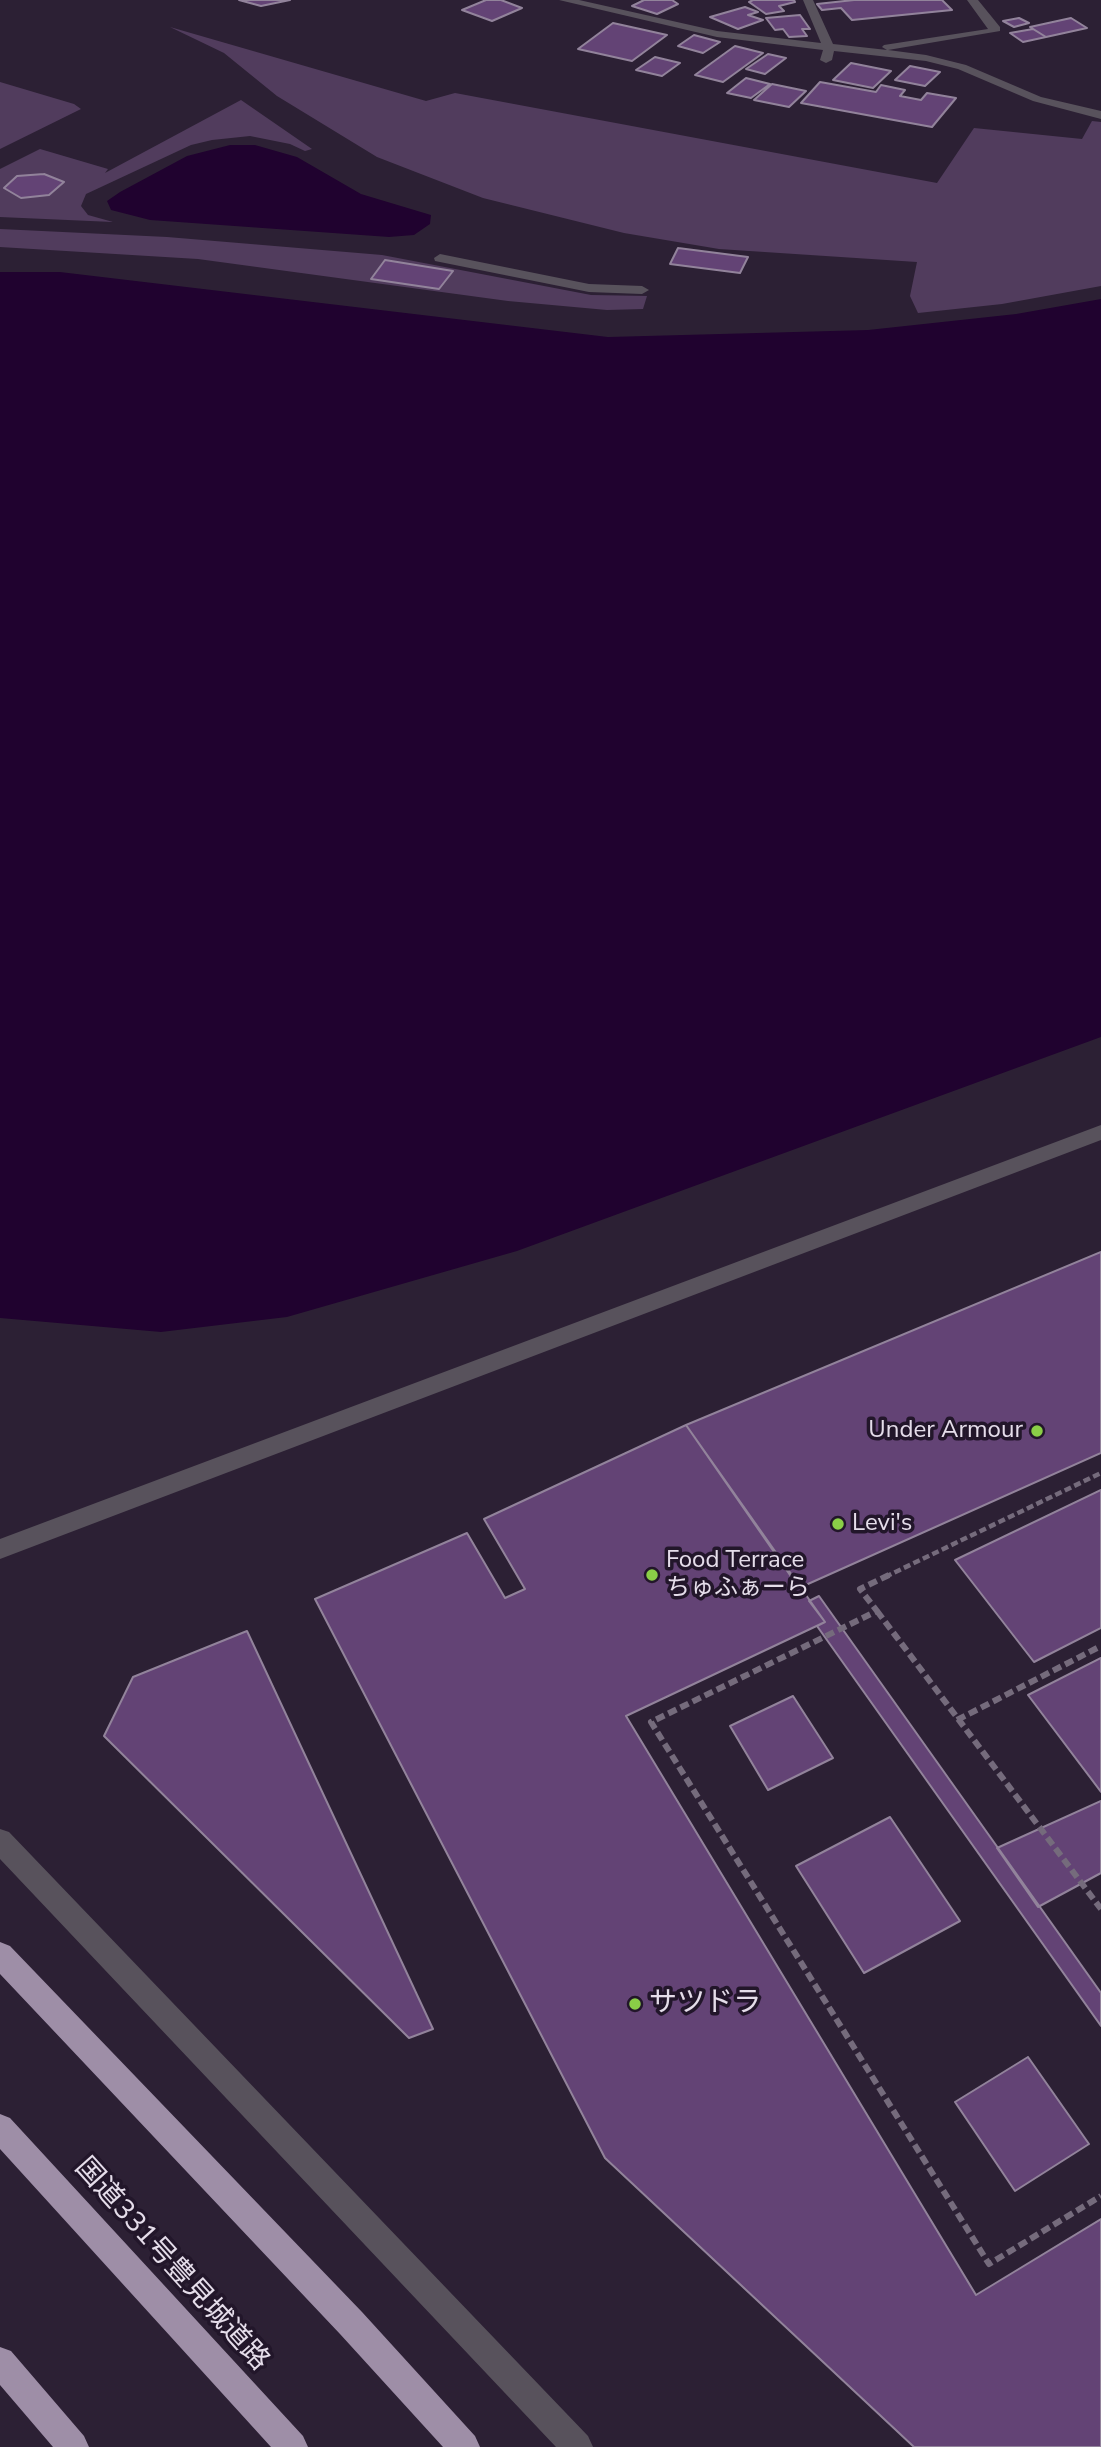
<!DOCTYPE html>
<html>
<head>
<meta charset="utf-8">
<style>
	body { margin:0 }
	canvas { display:block; background:#2c2034 }
</style>
</head>
<body>
<canvas width="1101" height="2447"></canvas>
<script>
const c = document.querySelector('canvas').getContext('2d');
c.lineJoin = 'round';
function fillPath(path, color) {
  c.fillStyle = color;
  c.fill(path, 'evenodd');
}
function poly(rows) {
  const path = new Path2D();
  for (const r of rows) {
    path.moveTo(r[0], r[1]);
    for (let i = 2; i < r.length; i += 2) path.lineTo(r[i], r[i + 1]);
  }
  return path;
}
function trace(path, color, width, dash) {
  c.strokeStyle = color;
  c.lineWidth = width;
  c.lineCap = dash ? 'butt' : 'round';
  c.setLineDash(dash || []);
  c.stroke(path);
}
function label(font, color, halo, rows, align = 'center') {
  c.font = font + ' "Nunito Sans","Noto Sans JP",sans-serif';
  c.lineWidth = 7;
  c.setLineDash([]);
  c.textBaseline = 'middle';
  c.strokeStyle = halo;
  c.fillStyle = color;
  for (const [text, x, y, turn = 0] of rows) {
    c.save();
    c.translate(x, y);
    c.rotate((+turn || 0) * Math.PI / 180);
    c.textAlign = isNaN(turn) ? turn : align;
    if (halo) c.strokeText(text, 0, 0);
    c.fillText(text, 0, 0);
    c.restore();
  }
}
fillPath(poly([
	[170,27,426,101,455,93,937,183,974,128,1082,139,1092,121,1101,122,1101,286,1002,304,918,313,910,296,917,262,719,249,624,233,483,198,377,157,277,96,224,53],
	[0,82,74,104,81,109,0,149],
	[241,100,312,149,305,151,290,144,250,136,212,140,191,145,86,194,81,206,88,215,113,222,0,217,0,169,40,149,108,169,105,173],
	[0,229,167,237,382,255,591,295,647,296,643,309,607,310,508,301,198,259,0,247]
]), '#513c5d');
fillPath(poly([
	[230,145,255,145,297,157,361,194,431,215,430,224,414,235,389,237,150,220,111,210,107,201,120,192,187,156],
	[0,272,60,272,608,337,868,330,1016,314,1101,299,1101,1037,517,1251,287,1317,161,1332,0,1318]
]), '#20022f');
const building = poly([
	[239,0,290,0,261,6,239,0],
	[486,0,501,0,522,8,492,21,462,10,486,0],
	[644,0,672,0,678,4,657,14,632,6,644,0],
	[753,0,794,0,795,2,779,6,784,11,766,14,749,2,753,0],
	[854,0,942,0,952,10,852,20,841,8,822,10,817,4,854,0],
	[745,7,758,12,748,15,763,20,738,29,710,17,745,7],
	[800,15,810,29,802,29,807,36,789,37,783,29,775,30,766,18,800,15],
	[1019,18,1029,23,1014,27,1003,21,1019,18],
	[1071,18,1087,28,1046,37,1030,27,1071,18],
	[613,23,667,35,632,61,578,49,613,23],
	[1033,29,1046,37,1023,42,1010,33,1033,29],
	[694,35,720,42,703,53,678,46,694,35],
	[735,46,763,53,723,82,695,75,735,46],
	[768,54,786,58,765,74,746,69,768,54],
	[655,57,680,63,662,76,636,70,655,57],
	[851,63,891,71,873,88,833,80,851,63],
	[910,66,940,72,925,86,895,80,910,66],
	[746,78,770,84,751,98,727,93,746,78],
	[820,82,876,92,881,85,905,90,900,96,921,100,927,93,956,98,932,127,801,103,820,82],
	[772,84,806,91,789,107,754,100,772,84],
	[44,174,64,182,49,195,21,198,4,188,17,176,44,174],
	[678,248,748,257,740,273,670,264,678,248],
	[385,260,453,271,439,289,371,279,385,260],
	[1101,1252,1101,1453,799,1588,686,1425,1101,1252],
	[686,1425,825,1622,626,1716,976,2295,1101,2219,1101,2447,914,2447,605,2158,315,1599,467,1533,505,1598,525,1589,484,1519,686,1425],
	[1101,1490,1101,1628,1034,1662,955,1560,1101,1490],
	[819,1596,1101,1993,1101,2026,817,1626,825,1622,809,1601,819,1596],
	[247,1631,433,2029,409,2038,104,1736,133,1677,247,1631],
	[1101,1658,1101,1792,1028,1695,1101,1658],
	[793,1696,833,1758,768,1790,730,1726,793,1696],
	[1101,1801,1101,1873,1038,1907,997,1848,1101,1801],
	[890,1817,960,1921,864,1973,796,1866,890,1817],
	[1028,2057,1089,2144,1015,2191,955,2102,1028,2057]
]);
fillPath(building, '#634375');
trace(building, '#92839b', 2);
trace(poly([
	[885,1577,1101,1473]
]), '#756b7c', 4.5, [7, 3.5]);
trace(poly([
	[889,1575,860,1589,877,1611,651,1722,989,2264,1101,2196],
	[877,1611,1101,1909],
	[957,1720,1101,1646]
]), '#756b7c', 6, [9, 4.5]);
fillPath(poly([
	[559,0,579,0,717,31,821,43,803,0,813,0,833,44,887,50,882,47,884,45,988,29,967,0,978,0,1000,27,1000,31,888,50,926,55,966,65,1041,97,1101,111,1101,119,1033,101,958,69,926,61,834,51,832,60,826,63,820,60,823,50,717,37,559,0],
	[440,254,589,284,642,286,649,290,642,294,589,292,435,261,434,258,440,254],
	[1101,1125,1101,1140,0,1559,0,1539,1101,1125],
	[0,1829,9,1832,588,2436,593,2447,556,2447,0,1859,0,1829]
]), '#58525c');
fillPath(poly([
	[0,1942,10,1946,362,2312,475,2436,480,2447,443,2447,340,2334,0,1974,0,1942],
	[0,2114,10,2118,303,2436,308,2447,271,2447,0,2149,0,2114],
	[0,2347,11,2351,84,2436,89,2447,53,2447,0,2385,0,2347]
]), '#9e8ea7');
for (const [x, y, r, color] of [
	[1037,1431,7,"#8ace47"],
	[838,1524,7,"#8ace47"],
	[652,1575,7,"#8ace47"],
	[635,2004,7,"#8ace47"]
]) {
  const dot = new Path2D();
  dot.arc(x, y, r, 0, 2 * Math.PI);
  c.fillStyle = color;
  c.fill(dot);
  trace(dot, '#22162a', 2.5);
}
label('24px', '#e5ddea', '#22162a', [
	["Under Armour",1023,1431,"right"],
	["Levi's",852,1524],
	["Food Terrace",666,1561],
	["ちゅふぁーら",666,1589]
], 'left');
label('28px', '#e5ddea', '#22162a', [
	["サツドラ",649,2004]
], 'left');
label('28px', '#e5ddea', '#22162a', [
	["国道331号豊見城道路",171,2265,48]
]);
</script>
</body>
</html>
